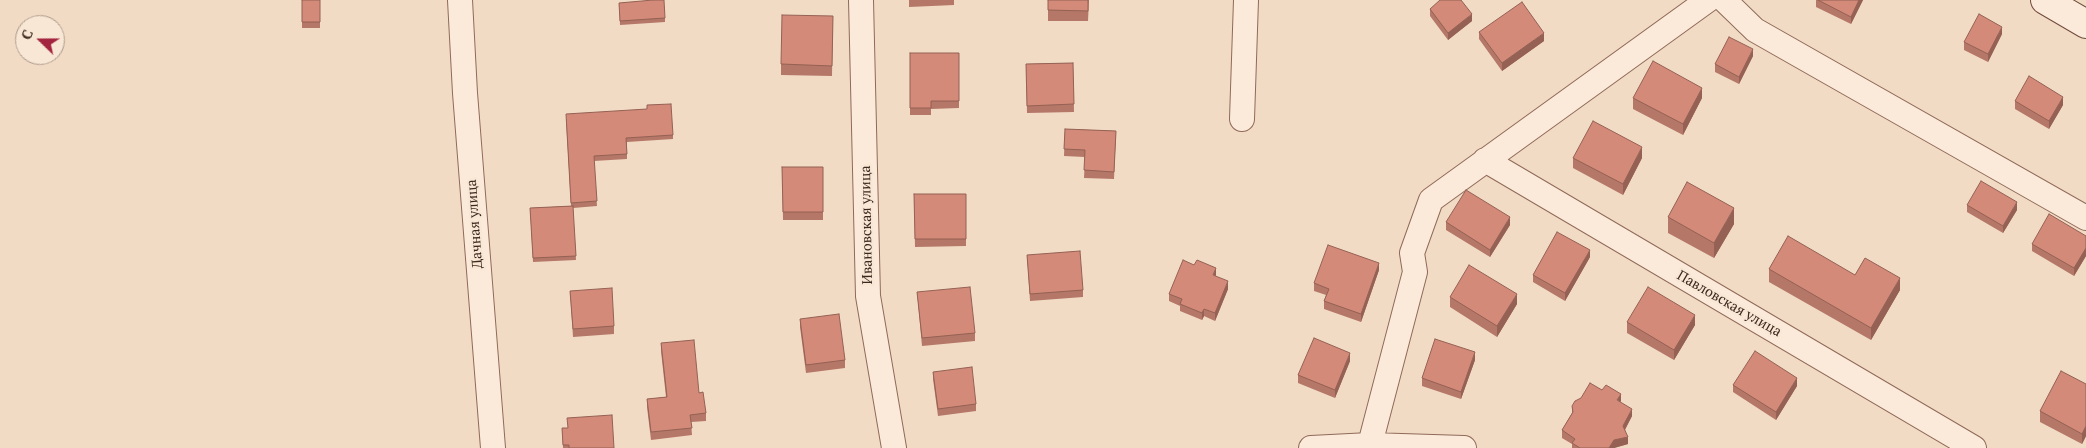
<!DOCTYPE html>
<html>
<head>
<meta charset="utf-8">
<style>
	body { margin:0 }
	#map { position:relative; width:2086px; height:448px; overflow:hidden; background:#f2dbc5; font-family:"PT Serif",serif }
	canvas { display:block }
	.north { position:absolute; left:15px; top:15px; width:50px; height:50px; box-sizing:border-box; background:#f8e7d5; border:1px solid #ae9a8c; border-radius:50%; rotate:292deg; font-size:14px; font-weight:700; line-height:20px; text-align:center; color:#3e271e }
	.north::after { content:''; display:block; margin:auto; width:18px; height:22px; background:#a3243f; clip-path:polygon(50% 0,100% 100%,50% 72%,0 100%) }
</style>
</head>
<body>
<div id="map">
<canvas width="2086" height="448"></canvas>
<div class="north">С</div>
</div>
<script>
const c = document.querySelector('canvas').getContext('2d');
c.lineJoin = 'round';
function poly(rows) {
  const path = new Path2D();
  for (const r of rows) {
    path.moveTo(r[0], r[1]);
    for (let i = 2; i < r.length; i += 2) path.lineTo(r[i], r[i + 1]);
  }
  return path;
}
function trace(path, color, width, dash) {
  c.strokeStyle = color;
  c.lineWidth = width;
  c.lineCap = dash ? 'butt' : 'round';
  c.setLineDash(dash || []);
  c.stroke(path);
}
function fillPath(path, color) {
  c.fillStyle = color;
  c.fill(path, 'evenodd');
}
function label(font, color, halo, rows, align = 'center') {
  c.font = font + ' "PT Serif",serif';
  c.lineWidth = 4.5;
  c.setLineDash([]);
  c.textBaseline = 'middle';
  c.strokeStyle = halo;
  c.fillStyle = color;
  for (const [text, x, y, turn = 0] of rows) {
    c.save();
    c.translate(x, y);
    c.rotate((+turn || 0) * Math.PI / 180);
    c.textAlign = isNaN(turn) ? turn : align;
    if (halo) c.strokeText(text, 0, 0);
    c.fillText(text, 0, 0);
    c.restore();
  }
}
const street = poly([
	[460,0,465,93,493,448],
	[861,0,868,296,894,448],
	[1724,0,1755,30,2086,218],
	[1242,119,1246,0],
	[1485,160,1974,448],
	[1311,448,1370,445,1464,448],
	[1369,448,1415,272,1412,253,1431,200,1708,0]
]);
const secondary = poly([
	[2045,0,2086,24]
]);
trace(street, '#8f6a59', 26);
trace(secondary, '#714b3c', 30);
trace(street, '#fbead9', 24);
trace(secondary, '#fbead9', 28);
fillPath(poly([
	[302,0,320,0,320,28,302,28],
	[909,0,954,0,954,5,909,7],
	[1048,0,1089,0,1088,21,1048,21],
	[1816,0,1863,0,1851,24,1816,7],
	[619,3,665,18,665,22,620,25],
	[1430,9,1472,21,1448,40,1430,16],
	[833,16,832,76,781,75,781,64],
	[1479,32,1544,41,1502,71,1479,39],
	[2002,34,1988,62,1964,50,1964,42],
	[910,53,959,53,959,108,931,109,931,115,910,115],
	[1753,56,1739,84,1715,72,1715,64],
	[1073,63,1074,112,1027,113,1026,64],
	[1633,98,1702,98,1683,135,1633,109],
	[2015,101,2063,105,2049,129,2015,109],
	[566,119,673,135,673,139,627,142,627,159,594,161,597,206,573,208,576,260,533,262,530,208,571,206],
	[1065,129,1116,131,1114,179,1084,178,1085,157,1064,156],
	[1573,158,1642,158,1623,195,1573,168],
	[782,167,823,167,823,220,783,220],
	[914,194,966,194,966,246,915,247],
	[1967,205,2017,210,2003,233,1967,212],
	[1668,217,1734,224,1714,258,1668,233],
	[1446,222,1510,225,1490,257,1446,230],
	[2086,236,2086,256,2074,276,2032,251,2032,244],
	[1027,255,1083,290,1083,297,1030,301],
	[1590,257,1565,301,1533,282,1533,275],
	[1769,269,1855,275,1900,290,1871,340,1769,282],
	[1379,270,1361,322,1324,309,1324,301,1326,295,1314,291,1314,283],
	[1216,276,1228,289,1215,321,1204,316,1202,320,1180,311,1180,306,1169,301,1169,294],
	[570,291,614,326,614,334,573,337],
	[917,292,975,333,975,341,922,346],
	[1450,297,1517,304,1497,337,1450,307],
	[800,319,845,360,845,368,806,373,800,327],
	[1627,322,1695,325,1674,360,1627,333],
	[661,343,706,413,706,421,691,422,692,435,651,440,647,407,647,399,666,397,661,351],
	[1475,360,1461,399,1422,386,1422,378],
	[1350,361,1335,398,1298,383,1298,375],
	[933,372,976,404,976,411,938,416,933,379],
	[2086,384,2086,436,2082,444,2040,422,2040,411],
	[1733,385,1797,386,1776,420,1733,392],
	[1620,402,1632,416,1625,430,1628,444,1614,448,1572,448,1572,444,1562,438,1562,430,1572,413,1572,406],
	[562,428,614,448,563,448]
]), '#b57767');
fillPath(poly([
	[1859,0,1863,0,1851,24,1851,17],
	[1472,14,1472,21,1448,40,1448,33],
	[2002,27,2002,34,1988,62,1988,54],
	[1544,33,1544,41,1502,71,1502,63],
	[1753,49,1753,56,1739,84,1739,77],
	[1702,88,1702,98,1683,135,1683,124],
	[2063,97,2063,105,2049,129,2049,121],
	[1642,147,1642,158,1623,195,1623,184],
	[2017,202,2017,210,2003,233,2003,226],
	[1734,208,1734,224,1714,258,1714,243],
	[1510,217,1510,225,1490,257,1490,250],
	[2086,248,2086,256,2074,276,2074,268],
	[1590,250,1590,257,1565,301,1565,293],
	[1379,263,1379,270,1361,322,1361,314],
	[1216,268,1216,276,1213,275],
	[1900,278,1900,290,1871,340,1871,328],
	[1228,281,1228,289,1215,321,1215,313],
	[1517,294,1517,304,1497,337,1497,326],
	[1204,309,1204,316,1202,320,1202,313],
	[1695,315,1695,325,1674,360,1674,350],
	[1475,352,1475,360,1461,399,1461,392],
	[1350,353,1350,361,1335,398,1335,390],
	[1797,378,1797,386,1776,420,1776,412],
	[1621,394,1621,402,1617,400],
	[1632,409,1632,416,1623,433,1623,426],
	[2086,426,2086,436,2082,444,2082,434],
	[1628,437,1628,444,1614,448,1609,448,1614,440]
]), '#946154');
const building = poly([
	[302,0,320,0,320,22,302,22,302,0],
	[653,0,664,0,665,18,620,21,619,3,653,0],
	[1048,0,1088,0,1088,11,1048,10,1048,0],
	[1440,0,1461,0,1472,14,1448,33,1430,9,1440,0],
	[1818,0,1859,0,1851,17,1818,0],
	[1522,2,1544,33,1502,63,1479,32,1522,2],
	[1979,14,2002,27,1988,54,1964,42,1979,14],
	[782,15,833,16,832,66,781,64,782,15],
	[1729,37,1753,49,1739,77,1715,64,1729,37],
	[910,53,959,53,959,101,931,101,931,108,910,108,910,53],
	[1653,61,1702,88,1683,124,1633,98,1653,61],
	[1073,63,1074,104,1027,106,1026,64,1073,63],
	[2029,76,2063,97,2049,121,2015,101,2029,76],
	[671,104,673,135,626,138,627,154,594,156,597,201,571,203,566,114,647,109,647,105,671,104],
	[1593,121,1642,147,1623,184,1573,158,1593,121],
	[1065,129,1116,131,1114,172,1084,170,1085,150,1064,149,1065,129],
	[782,167,823,167,823,212,783,212,782,167],
	[1981,181,2017,202,2003,226,1967,205,1981,181],
	[1687,182,1734,208,1714,243,1668,217,1687,182],
	[1466,190,1510,217,1490,250,1446,222,1466,190],
	[914,194,966,194,966,239,915,239,914,194],
	[573,206,576,256,533,258,530,208,573,206],
	[2049,214,2086,236,2086,248,2074,268,2032,244,2049,214],
	[1557,232,1590,250,1565,293,1533,275,1557,232],
	[1788,236,1855,275,1865,258,1900,278,1871,328,1769,269,1788,236],
	[1328,245,1379,263,1361,314,1324,301,1329,289,1314,283,1328,245],
	[1080,251,1083,290,1030,294,1027,255,1080,251],
	[1183,260,1194,265,1197,260,1216,268,1213,275,1228,281,1215,313,1204,309,1202,313,1180,304,1182,299,1169,294,1183,260],
	[1469,265,1517,294,1497,326,1450,297,1469,265],
	[970,287,975,333,922,338,917,292,970,287],
	[1648,287,1695,315,1674,350,1627,322,1648,287],
	[612,288,614,326,573,329,570,291,612,288],
	[839,314,845,360,806,365,800,319,839,314],
	[1314,338,1350,353,1335,390,1298,375,1314,338],
	[1435,339,1475,352,1461,392,1422,378,1435,339],
	[694,340,699,393,703,392,706,413,690,415,692,428,651,432,647,399,667,397,661,343,694,340],
	[1755,351,1797,378,1776,412,1733,385,1755,351],
	[972,367,976,404,938,409,933,372,972,367],
	[2061,371,2086,384,2086,426,2082,434,2040,411,2061,371],
	[1590,383,1602,390,1606,385,1621,394,1617,400,1632,409,1623,426,1628,437,1614,440,1609,448,1580,448,1572,443,1575,439,1562,430,1573,412,1572,406,1575,401,1581,398,1590,383],
	[612,415,614,448,569,448,569,445,563,445,562,428,568,428,567,418,612,415]
]);
fillPath(building, '#d38a78');
trace(building, '#946154', 1);
label('14px', '#3e271e', '#f8e7d5', [
	["Дачная улица",475,224,-94],
	["Ивановская улица",867,225,-91],
	["Павловская улица",1729,304,30]
]);
</script>
</body>
</html>
